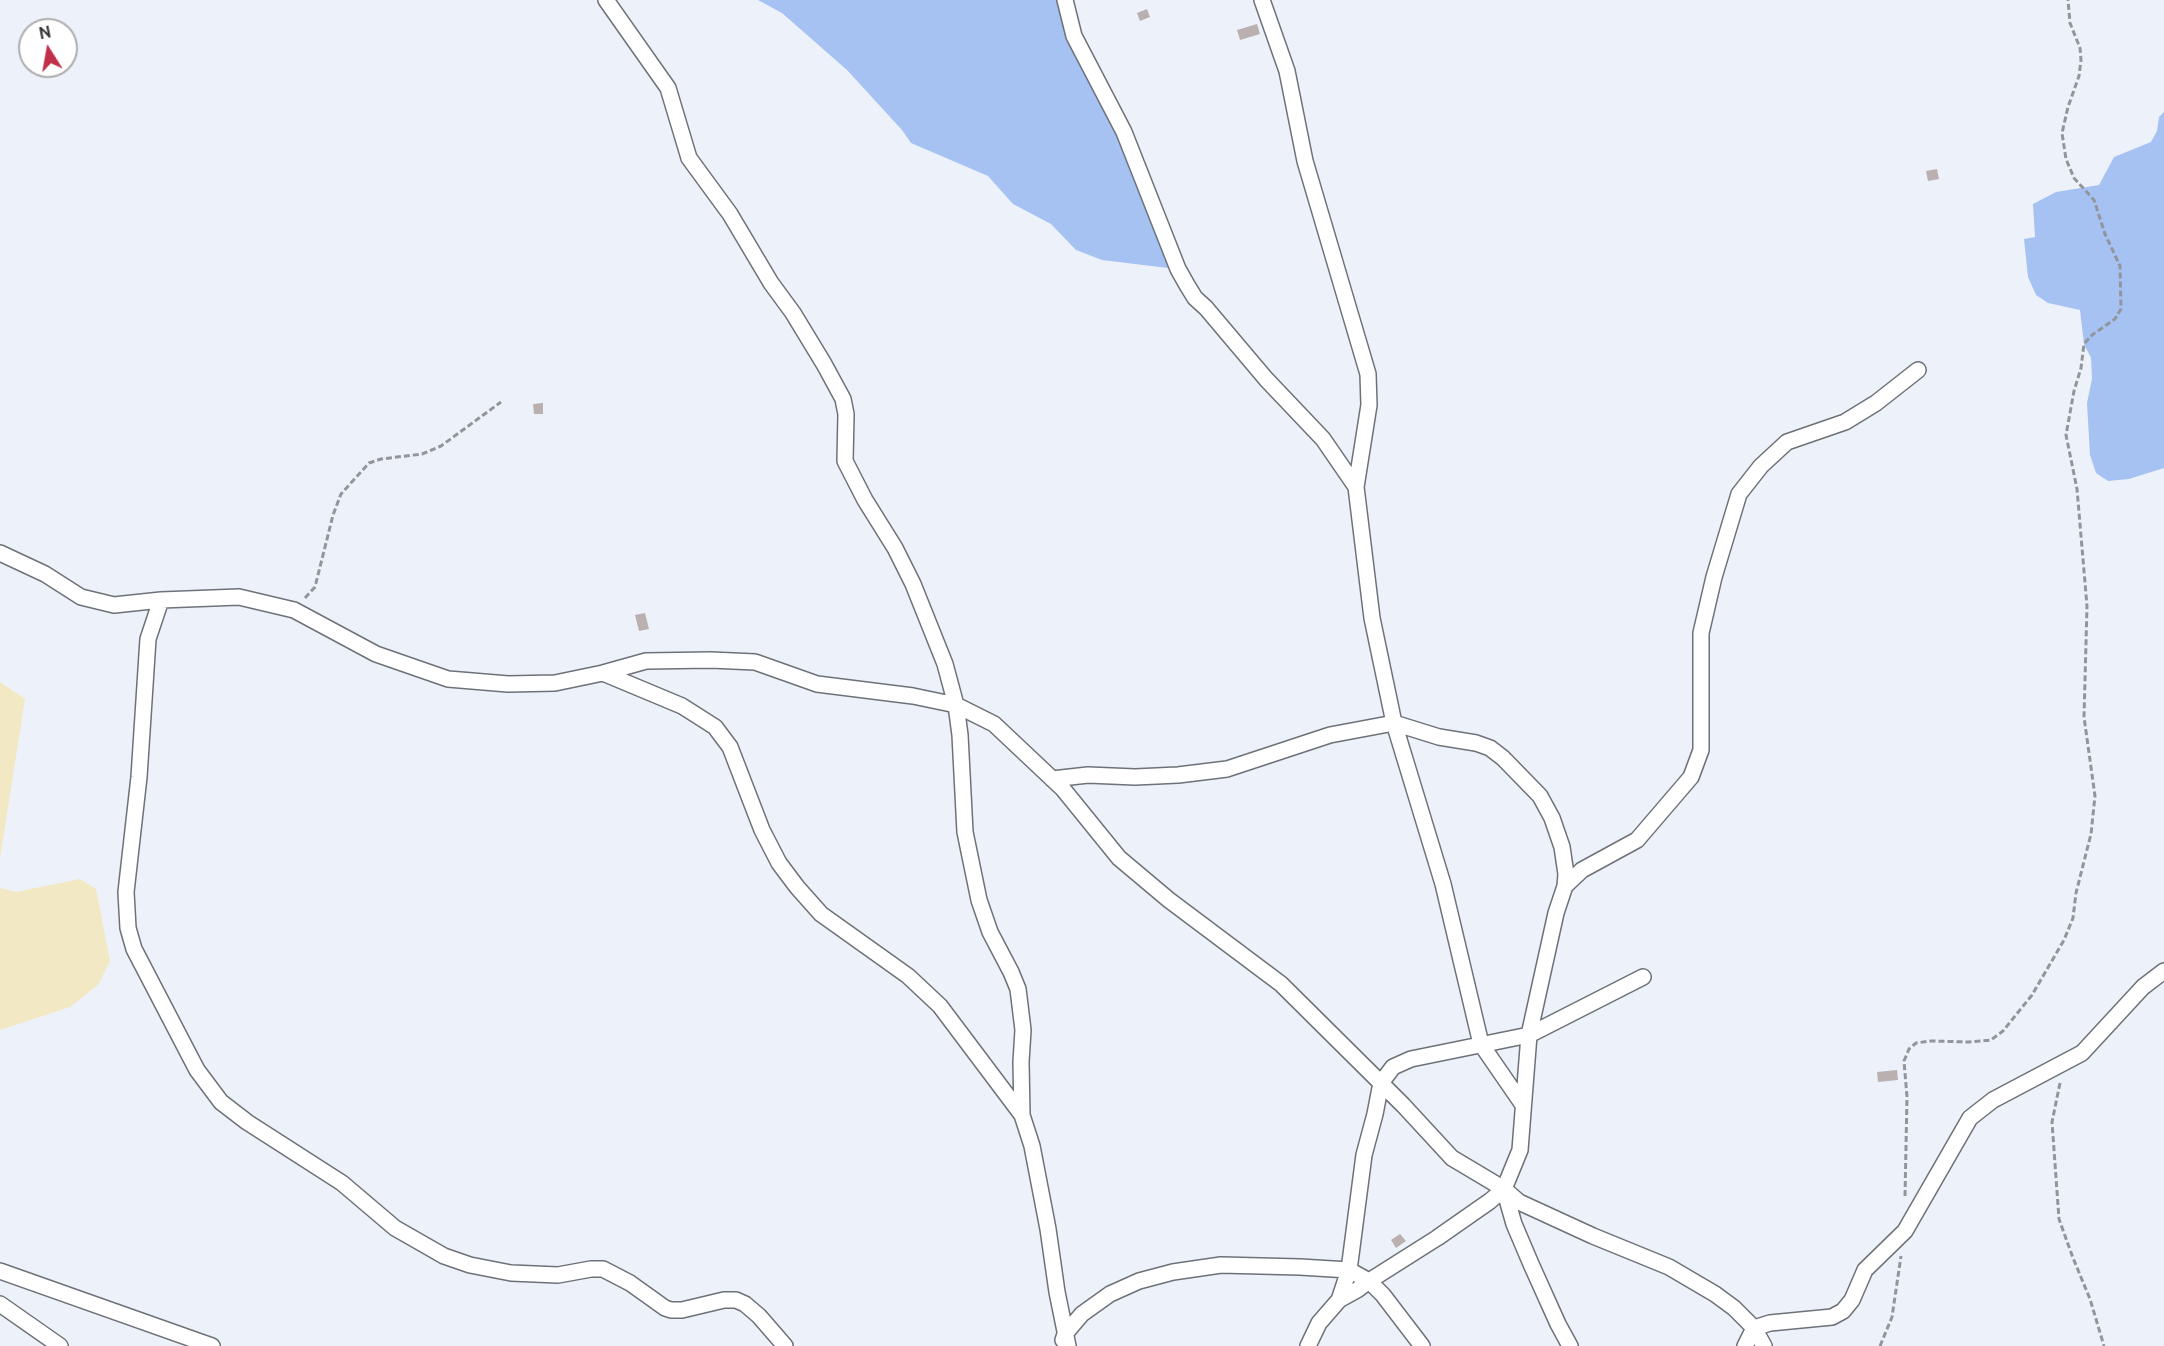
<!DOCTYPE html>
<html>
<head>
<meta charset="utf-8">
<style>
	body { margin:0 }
	#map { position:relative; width:2164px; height:1346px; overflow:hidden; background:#edf2fa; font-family:Ubuntu,sans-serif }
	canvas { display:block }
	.north { position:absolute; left:18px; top:18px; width:60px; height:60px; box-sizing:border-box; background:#fff; border:2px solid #acadae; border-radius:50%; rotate:349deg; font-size:16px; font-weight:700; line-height:24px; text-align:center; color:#303235 }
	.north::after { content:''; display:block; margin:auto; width:21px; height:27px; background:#c1304a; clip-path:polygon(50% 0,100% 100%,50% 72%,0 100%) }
</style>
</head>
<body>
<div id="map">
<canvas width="2164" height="1346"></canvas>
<div class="north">N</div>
</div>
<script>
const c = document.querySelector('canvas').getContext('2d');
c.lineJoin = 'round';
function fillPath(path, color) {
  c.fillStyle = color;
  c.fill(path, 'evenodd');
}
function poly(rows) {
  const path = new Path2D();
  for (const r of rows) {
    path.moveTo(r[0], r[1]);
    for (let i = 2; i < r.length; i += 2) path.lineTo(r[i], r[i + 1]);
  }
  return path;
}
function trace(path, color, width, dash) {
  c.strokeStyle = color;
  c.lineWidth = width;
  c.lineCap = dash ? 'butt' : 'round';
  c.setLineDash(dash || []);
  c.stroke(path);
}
fillPath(poly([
	[758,0,1063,0,1176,269,1102,260,1076,250,1051,224,1013,204,988,176,911,143,902,130,847,70,782,13],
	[2164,112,2164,468,2129,479,2108,481,2096,473,2090,455,2087,403,2092,379,2091,358,2084,344,2080,310,2048,303,2036,295,2028,277,2024,239,2035,237,2033,204,2056,192,2099,185,2114,157,2151,142,2157,131,2159,117]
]), '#a5c2f2');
fillPath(poly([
	[0,682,25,699,0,859],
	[80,879,96,889,110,961,98,985,70,1007,0,1030,0,888,16,892]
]), '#f2e8c3');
fillPath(poly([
	[1147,9,1150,17,1140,21,1137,13],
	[1257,24,1260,34,1240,40,1237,30],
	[1937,169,1939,179,1928,181,1926,171],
	[543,403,543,414,534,414,533,404],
	[645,613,649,629,639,631,635,615],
	[1897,1070,1898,1080,1878,1082,1877,1072],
	[1400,1234,1406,1241,1396,1248,1391,1240]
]), '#bbb0b0');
const minor = poly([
	[606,0,668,88,689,158,730,214,771,283,793,313,824,364,843,399,846,414,845,461,865,500,895,548,913,584,945,664,956,705,960,735,965,832,979,900,990,932,1011,972,1018,989,1023,1030,1021,1062,1022,1115,1032,1146,1048,1229,1057,1292,1068,1346],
	[1065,0,1074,36,1124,132,1178,269,1187,285,1195,298,1206,308,1266,379,1323,439,1356,487],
	[1262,0,1287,71,1305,161,1368,374,1369,405,1356,487,1372,618,1394,723,1443,884,1481,1044,1523,1105],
	[0,553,45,574,81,597,114,605,161,600,239,597,294,610,376,654,448,679,508,684,555,683,603,673,646,661,711,660,755,662,817,684,913,696,956,705,994,724,1063,789,1119,858,1169,900,1281,984,1403,1105,1452,1158,1504,1189,1519,1202,1593,1236,1669,1267,1715,1294,1734,1308,1754,1328,1764,1346],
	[161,600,148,639,139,777,126,892,128,928,134,949,197,1070,221,1102,247,1122,342,1183,395,1228,444,1256,470,1265,511,1273,558,1275,591,1269,603,1269,630,1283,665,1308,671,1310,682,1310,724,1300,736,1300,745,1304,759,1316,785,1346],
	[603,673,682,706,715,727,730,747,762,830,779,863,797,887,821,914,908,976,940,1006,1022,1115],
	[1052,779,1088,775,1135,777,1178,775,1227,769,1330,735,1394,723,1439,737,1476,743,1490,748,1503,758,1540,796,1552,818,1562,847,1566,874,1565,886,1556,913,1529,1035,1520,1150,1504,1189],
	[1565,886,1582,870,1637,840,1691,777,1701,750,1701,633,1714,577,1739,494,1761,466,1787,442,1845,422,1876,403,1918,370],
	[0,1271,212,1346],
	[1339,1300,1357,1290,1369,1281,1437,1238,1490,1201,1504,1189,1514,1224,1531,1264,1558,1324,1570,1346],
	[0,1304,60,1346],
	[1063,1340,1065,1334,1082,1314,1110,1294,1139,1281,1173,1272,1221,1265,1300,1267,1349,1270,1369,1281,1383,1295,1422,1346],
	[1308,1346,1319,1323,1339,1300,1349,1270,1364,1155,1375,1114,1381,1083,1393,1067,1411,1059,1529,1035,1643,977],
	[1745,1346,1754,1328,1770,1323,1832,1317,1843,1311,1852,1300,1865,1270,1905,1231,1970,1118,1993,1100,2082,1053,2143,987,2164,971]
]);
trace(minor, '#6d7279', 18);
trace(poly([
	[305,598,315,587,333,515,341,494,369,463,381,459,422,454,441,446,501,402],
	[2060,1083,2052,1122,2059,1219,2073,1258,2090,1299,2104,1346],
	[1905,1196,1907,1097,1904,1061,1909,1049,1916,1043,1931,1041,1969,1042,1991,1040,2003,1031,2032,995,2064,940,2073,918,2076,893,2091,834,2095,796,2084,717,2087,606,2077,489,2066,435,2074,391,2081,368,2084,344,2092,335,2115,319,2121,309,2120,266,2105,234,2094,200,2074,178,2066,159,2062,133,2068,107,2079,76,2081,60,2080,48,2070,23,2068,0],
	[1880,1346,1892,1317,1901,1256]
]), '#92959b', 3, [6, 3]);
trace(minor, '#fff', 15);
</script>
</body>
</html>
